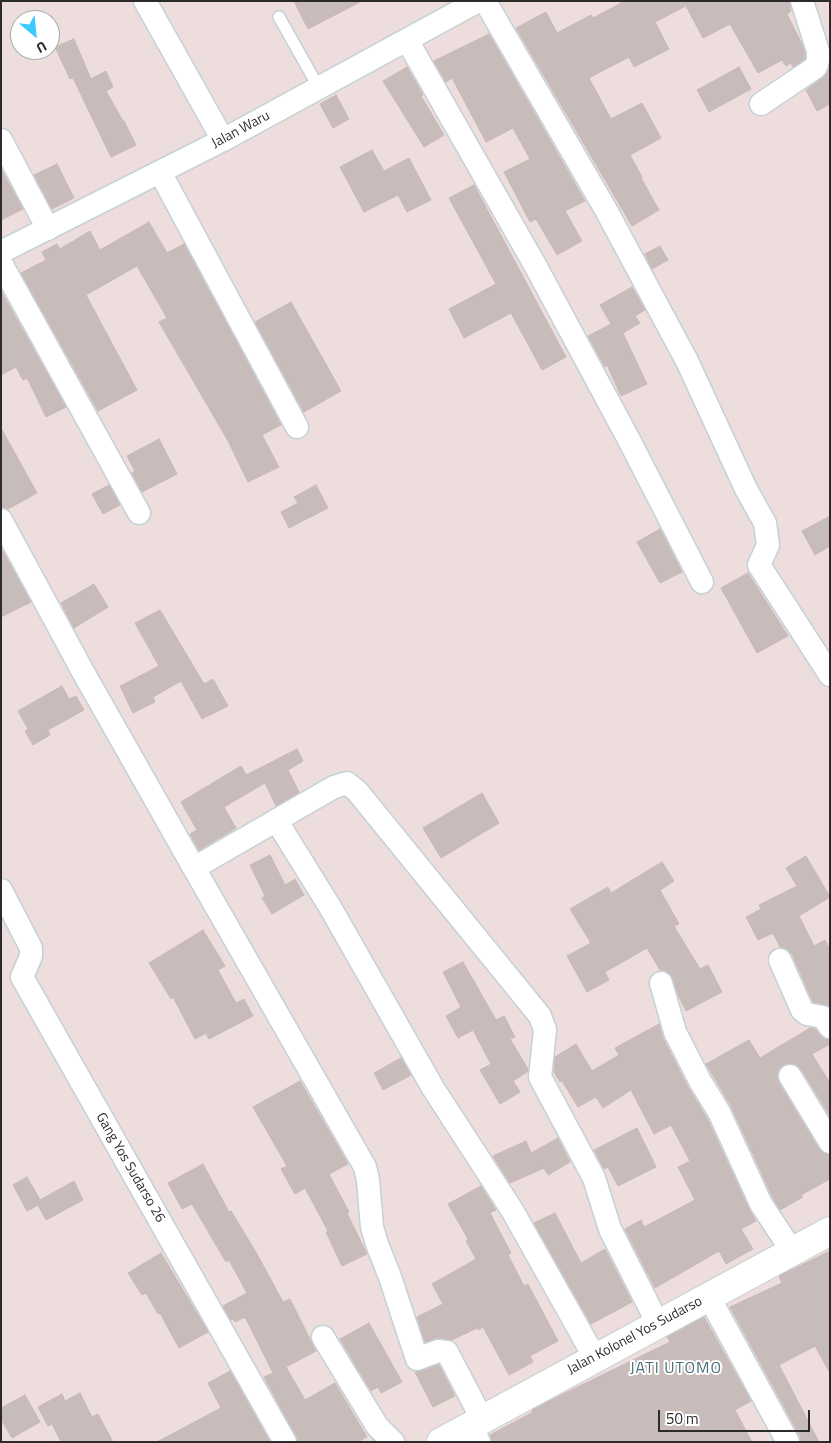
<!DOCTYPE html>
<html>
<head>
<meta charset="utf-8">
<style>
	body { margin:0 }
	#map { position:relative; width:831px; height:1443px; overflow:hidden; background:#eddddc; font-family:"Titillium Web",sans-serif }
	canvas { display:block }
	.frame { position:absolute; inset:0; border:2px solid #2b2b2b; pointer-events:none }
	.north { position:absolute; left:10px; top:10px; width:50px; height:50px; box-sizing:border-box; background:#fff; border:1px solid #aaa; border-radius:50%; rotate:152deg; font-size:14px; font-weight:700; line-height:20px; text-align:center; color:#2b2b2b }
	.north::after { content:''; display:block; margin:auto; width:18px; height:22px; background:#3acafd; clip-path:polygon(50% 0,100% 100%,50% 72%,0 100%) }
	.scale { position:absolute; left:658px; top:1410px; width:152px; height:22px; box-sizing:border-box; border:2px solid #2b2b2b; border-top:0; padding-left:6px; font-size:15px; line-height:18px; white-space:nowrap; color:#2b2b2b; -webkit-text-stroke:4px #fff; paint-order:stroke }
</style>
</head>
<body>
<div id="map">
<canvas width="831" height="1443"></canvas>
<div class="frame"></div>
<div class="north">U</div>
<div class="scale">50 m</div>
</div>
<script>
const c = document.querySelector('canvas').getContext('2d');
c.lineJoin = 'round';
function fillPath(path, color) {
  c.fillStyle = color;
  c.fill(path, 'evenodd');
}
function poly(rows) {
  const path = new Path2D();
  for (const r of rows) {
    path.moveTo(r[0], r[1]);
    for (let i = 2; i < r.length; i += 2) path.lineTo(r[i], r[i + 1]);
  }
  return path;
}
function trace(path, color, width, dash) {
  c.strokeStyle = color;
  c.lineWidth = width;
  c.lineCap = dash ? 'butt' : 'round';
  c.setLineDash(dash || []);
  c.stroke(path);
}
function label(font, color, halo, rows, align = 'center') {
  c.font = font + ' "Titillium Web",sans-serif';
  c.lineWidth = 4;
  c.setLineDash([]);
  c.textBaseline = 'middle';
  c.strokeStyle = halo;
  c.fillStyle = color;
  for (const [text, x, y, turn = 0] of rows) {
    c.save();
    c.translate(x, y);
    c.rotate((+turn || 0) * Math.PI / 180);
    c.textAlign = isNaN(turn) ? turn : align;
    if (halo) c.strokeText(text, 0, 0);
    c.fillText(text, 0, 0);
    c.restore();
  }
}
const building = poly([
	[294,1,362,1,308,29,294,1],
	[625,1,789,1,791,11,787,14,801,42,805,53,805,59,793,67,791,63,786,66,782,60,758,73,730,24,703,38,686,6,655,22,669,49,634,67,629,57,589,78,611,119,642,103,661,138,630,155,642,177,641,178,659,210,632,226,516,28,546,12,557,33,591,15,593,18,625,1],
	[489,34,585,201,565,211,582,241,557,255,536,219,530,222,504,172,530,159,513,128,486,142,452,78,446,82,434,61,489,34],
	[74,39,91,79,106,71,113,87,106,91,123,121,124,121,136,145,111,157,73,78,70,79,55,47,74,39],
	[407,67,423,95,421,96,444,135,424,147,383,81,407,67],
	[739,67,751,89,709,112,697,90,739,67],
	[830,67,830,104,817,111,806,90,824,77,830,67],
	[336,95,349,119,333,128,320,104,336,95],
	[372,150,384,171,409,158,431,200,407,212,398,195,364,212,340,167,372,150],
	[57,164,74,198,52,209,34,175,57,164],
	[1,169,23,209,1,220,1,169],
	[474,185,566,357,542,370,511,313,464,338,449,309,496,284,449,198,474,185],
	[149,222,167,253,184,244,281,425,262,435,279,467,248,482,228,441,159,322,167,318,137,266,86,295,137,390,98,411,21,273,46,260,42,252,57,244,60,249,90,231,100,250,149,222],
	[660,246,668,260,652,269,645,254,660,246],
	[632,287,645,310,635,316,640,323,623,333,647,384,621,396,607,365,605,367,588,336,611,324,600,305,632,287],
	[1,291,66,407,46,417,27,378,23,380,16,367,1,375,1,291],
	[291,302,341,391,304,412,255,322,291,302],
	[1,428,37,493,8,509,1,507,1,428],
	[159,439,177,474,142,492,132,473,135,471,127,456,159,439],
	[109,485,120,505,103,514,92,494,109,485],
	[316,485,328,508,289,528,281,512,298,503,294,497,316,485],
	[830,516,830,546,815,555,802,531,830,516],
	[660,529,682,572,660,583,637,542,660,529],
	[1,548,31,602,1,617,1,548],
	[748,573,788,636,757,653,721,588,748,573],
	[94,584,108,607,74,628,61,603,94,584],
	[160,610,204,684,213,679,228,706,202,719,181,681,153,697,155,702,133,713,120,686,159,666,135,623,160,610],
	[62,686,69,699,76,696,84,710,48,730,50,735,33,745,25,731,28,729,18,711,62,686],
	[297,749,303,761,288,770,299,792,276,806,265,783,224,807,236,828,199,850,190,834,197,830,181,802,241,766,246,775,297,749],
	[482,793,499,823,441,858,423,828,482,793],
	[270,855,285,885,295,879,304,895,272,914,262,898,265,896,250,865,270,855],
	[806,856,830,897,799,916,814,946,825,940,830,950,829,1006,813,1002,792,954,787,949,780,947,773,933,758,940,746,917,761,909,759,905,797,886,786,868,806,856],
	[662,862,674,881,660,890,679,924,674,926,700,969,708,965,722,992,686,1011,679,997,670,974,665,970,660,970,647,948,605,972,609,980,587,992,567,956,591,943,570,909,608,887,611,893,662,862],
	[203,930,225,966,218,970,236,1003,244,999,253,1016,209,1039,206,1033,195,1039,173,997,171,999,149,963,203,930],
	[463,962,496,1020,504,1016,515,1037,510,1039,528,1069,527,1072,513,1081,520,1092,500,1104,480,1070,491,1064,473,1030,458,1038,446,1016,461,1007,443,972,463,962],
	[659,1024,663,1038,688,1087,707,1118,749,1209,756,1221,741,1229,753,1249,726,1264,719,1251,655,1288,625,1229,641,1220,644,1227,695,1200,678,1167,690,1161,671,1125,654,1134,631,1090,603,1108,596,1097,578,1107,562,1081,560,1082,554,1072,555,1057,576,1044,592,1071,619,1055,615,1048,659,1024],
	[810,1028,815,1029,824,1039,830,1040,830,1044,812,1054,830,1083,830,1116,801,1069,797,1065,790,1063,784,1065,779,1069,777,1077,779,1083,819,1149,823,1153,830,1155,830,1179,801,1195,803,1197,780,1210,773,1198,731,1106,706,1064,749,1040,760,1058,810,1028],
	[401,1058,411,1075,383,1090,374,1073,401,1058],
	[300,1081,348,1164,329,1174,349,1212,347,1213,367,1254,342,1266,326,1232,328,1231,305,1188,295,1194,281,1169,287,1166,253,1107,300,1081],
	[637,1128,656,1167,618,1186,608,1167,604,1169,594,1150,637,1128],
	[558,1138,570,1162,548,1175,544,1168,510,1183,493,1156,526,1141,531,1153,558,1138],
	[203,1164,229,1212,231,1211,257,1254,283,1302,290,1299,316,1351,286,1367,305,1400,335,1383,367,1437,357,1442,298,1442,296,1436,264,1377,273,1373,245,1317,235,1322,233,1319,231,1320,223,1306,247,1293,229,1260,226,1262,192,1204,182,1209,168,1183,203,1164],
	[27,1177,40,1200,74,1181,83,1200,46,1220,38,1205,27,1211,13,1185,27,1177],
	[481,1186,496,1210,490,1213,511,1253,508,1255,524,1286,528,1284,558,1341,530,1356,533,1362,509,1375,483,1327,478,1330,477,1328,452,1340,439,1338,425,1342,417,1317,443,1304,432,1284,476,1259,466,1241,468,1239,448,1204,481,1186],
	[555,1213,581,1263,605,1249,632,1302,591,1324,534,1223,555,1213],
	[830,1251,830,1373,815,1346,779,1365,819,1442,801,1442,800,1436,730,1307,782,1283,779,1276,830,1251],
	[161,1253,208,1332,179,1348,160,1313,158,1314,146,1293,142,1295,128,1273,161,1253],
	[704,1317,751,1401,735,1410,752,1442,492,1442,490,1435,533,1412,532,1410,561,1395,670,1342,667,1337,704,1317],
	[369,1323,402,1382,381,1393,378,1387,371,1391,340,1339,369,1323],
	[439,1365,455,1396,433,1407,415,1372,439,1365],
	[230,1371,270,1442,157,1442,221,1408,208,1383,230,1371],
	[80,1393,92,1417,98,1414,113,1442,61,1442,52,1424,48,1426,38,1407,62,1394,65,1401,80,1393],
	[25,1395,40,1422,12,1438,1,1419,1,1408,25,1395]
]);
fillPath(building, '#c8bcbb');
trace(building, '#c8b8b6', 1);
const service = poly([
	[279,17,319,88]
]);
const minor = poly([
	[145,1,223,140],
	[485,1,606,210,687,361,746,489,765,523,768,545,759,565,830,675],
	[407,40,535,265,628,438,702,582],
	[761,104,816,67,818,60,818,51,802,1],
	[1,140,48,229],
	[160,172,297,427],
	[1,252,223,140,478,1],
	[1,263,139,513],
	[1,520,82,670,194,868,334,787,347,783,357,791,540,1016,545,1030,540,1077,594,1178,610,1229,658,1324],
	[276,820,330,907,433,1088,512,1210,595,1358],
	[194,868,365,1167,368,1180,372,1227,377,1244,390,1277,417,1359,438,1351,447,1352,482,1419],
	[1,890,31,948,31,956,22,977,285,1442],
	[780,960,802,1010,807,1014,823,1017,830,1027],
	[661,983,675,1032,700,1081,719,1112,761,1204,792,1251],
	[790,1076,830,1142],
	[709,1297,788,1442],
	[323,1337,377,1426,393,1442],
	[471,1426,479,1442]
]);
const tertiary = poly([
	[441,1442,830,1231]
]);
trace(service, '#c5d1d5', 14);
trace(minor, '#c5d1d5', 25);
trace(tertiary, '#c5d1d5', 30);
trace(service, '#fff', 11);
trace(minor, '#fff', 22);
trace(tertiary, '#fff', 28);
label('14px', '#2b2b2b', '#fff', [
	["Jalan Waru",241,130,-28],
	["Gang Yos Sudarso 26",130,1168,60],
	["Jalan Kolonel Yos Sudarso",635,1336,-28]
]);
c.letterSpacing = '1px';
label('16px', '#4a6f7c', '#fff', [
	["JATI UTOMO",676,1369]
]);
c.letterSpacing = '0px';
</script>
</body>
</html>
